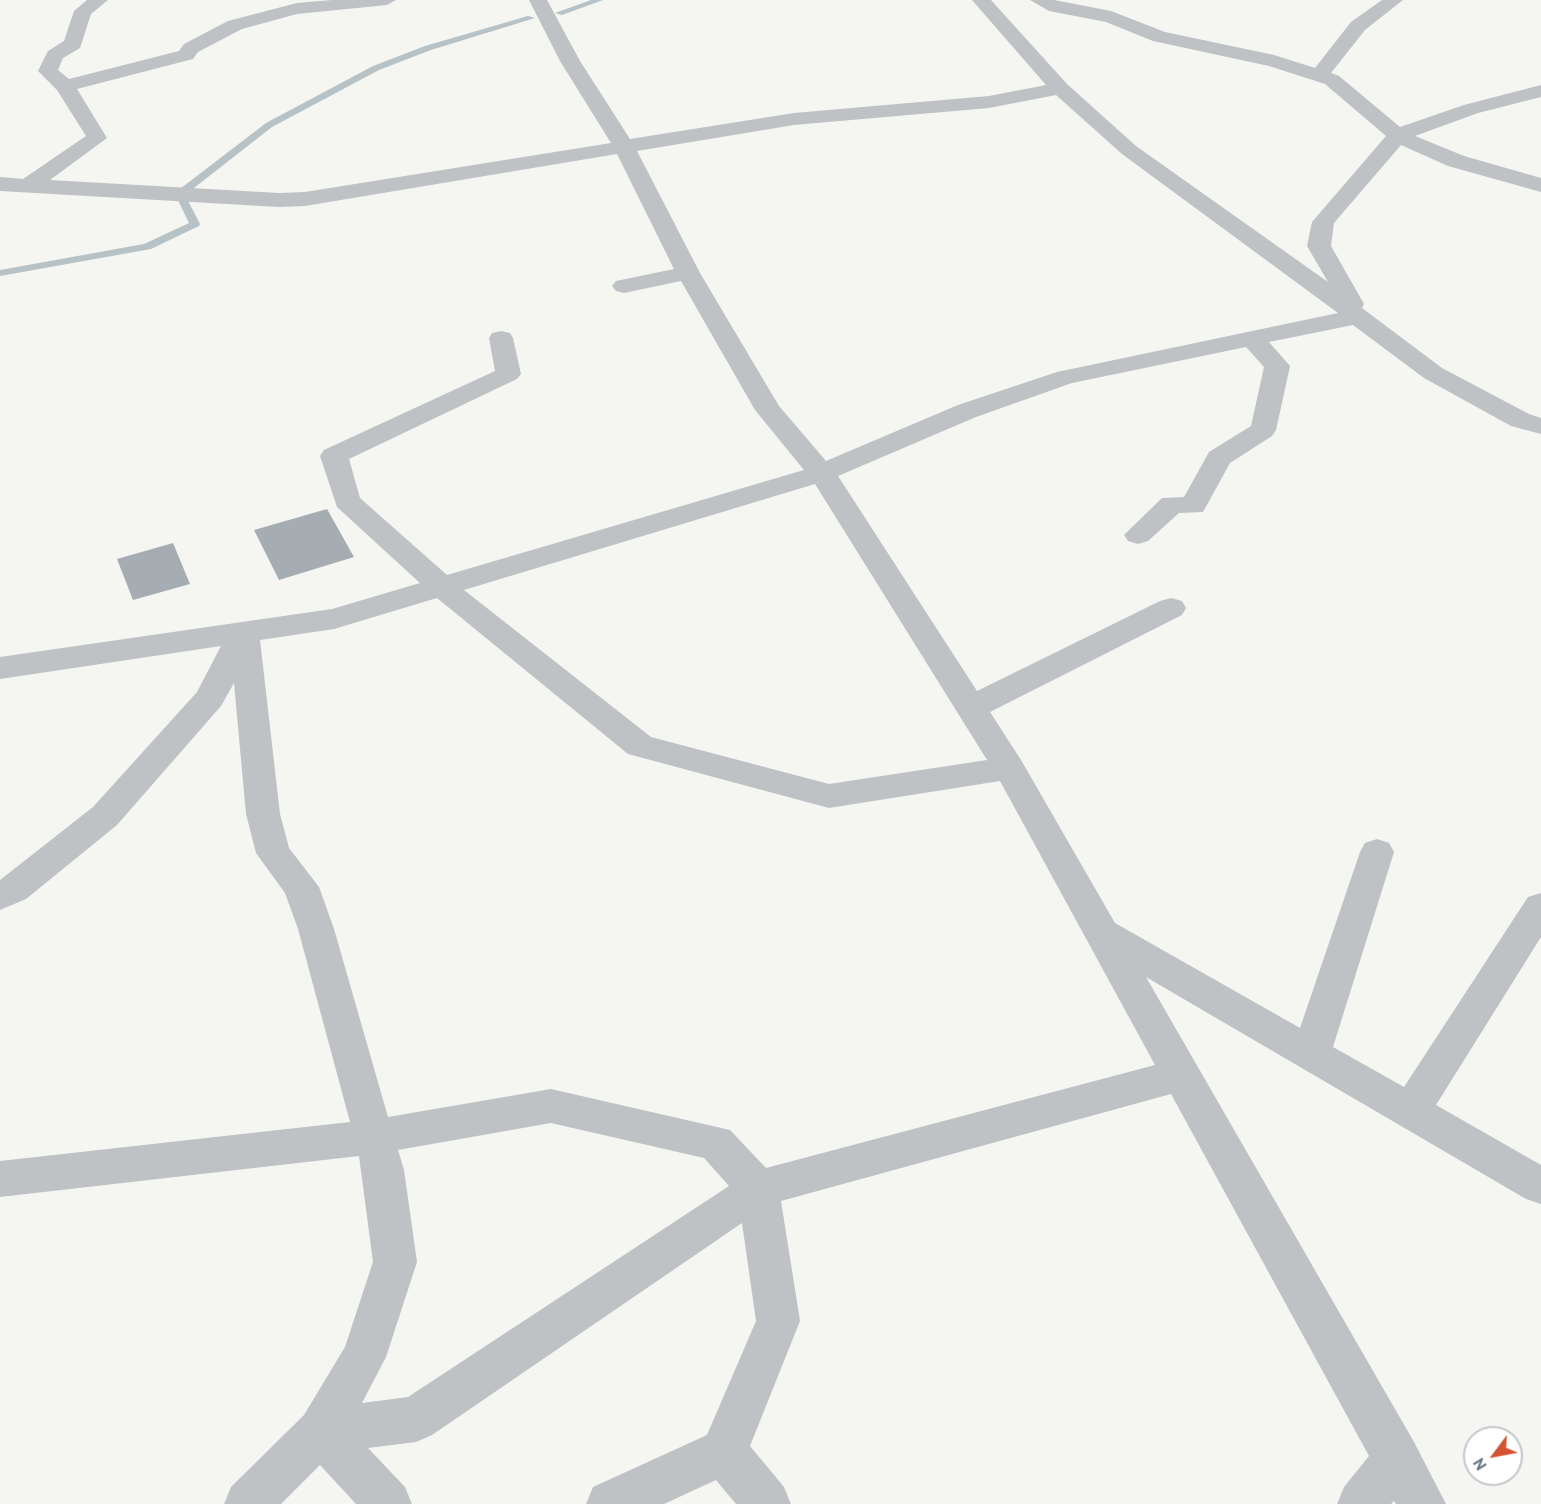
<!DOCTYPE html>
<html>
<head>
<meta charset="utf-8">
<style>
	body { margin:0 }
	#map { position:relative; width:1541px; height:1504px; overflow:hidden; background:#f5f5f2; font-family:"PT Sans",sans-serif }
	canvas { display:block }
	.north { position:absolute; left:1463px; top:1426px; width:60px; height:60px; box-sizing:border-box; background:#fff; border:2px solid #c2c8cc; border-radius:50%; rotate:238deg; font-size:16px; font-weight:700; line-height:24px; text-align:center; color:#667580 }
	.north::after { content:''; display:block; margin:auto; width:21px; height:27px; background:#d35333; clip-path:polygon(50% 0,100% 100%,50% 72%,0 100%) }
</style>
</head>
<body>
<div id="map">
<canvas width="1541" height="1504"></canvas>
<div class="north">N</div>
</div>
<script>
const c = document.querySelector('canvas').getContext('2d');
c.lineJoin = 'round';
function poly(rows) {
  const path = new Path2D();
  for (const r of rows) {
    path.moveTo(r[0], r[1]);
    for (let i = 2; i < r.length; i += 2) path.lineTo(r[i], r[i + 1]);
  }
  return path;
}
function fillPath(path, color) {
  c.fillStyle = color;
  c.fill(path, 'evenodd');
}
fillPath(poly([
	[591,0,603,0,562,15,555,13,591,0],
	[528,16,535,18,431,50,379,70,272,127,185,195,200,224,199,226,151,249,0,276,0,270,144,244,189,223,175,194,176,192,266,123,373,66,425,46,528,16]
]), '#b7c2c6');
fillPath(poly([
	[327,509,354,557,279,580,254,530],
	[173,543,190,584,133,600,117,559]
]), '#a6adb2');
fillPath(poly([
	[87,0,108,0,91,14,80,48,63,58,58,70,69,79,179,51,184,44,228,21,297,3,332,0,396,0,387,5,297,14,242,29,198,52,193,59,77,89,107,138,50,180,279,193,305,192,611,143,560,61,529,0,547,0,580,61,630,139,794,113,989,96,1046,85,972,0,991,0,1067,84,1136,146,1328,282,1307,246,1312,222,1386,136,1325,84,1269,66,1153,41,1106,22,1049,11,1030,0,1054,0,1111,11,1165,32,1274,55,1315,68,1351,22,1382,0,1403,0,1365,30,1331,73,1339,76,1400,127,1464,105,1541,85,1541,97,1478,113,1415,136,1464,156,1541,178,1541,192,1448,166,1401,145,1334,223,1331,246,1364,304,1362,308,1442,368,1529,414,1541,418,1541,434,1511,426,1424,378,1353,325,1269,342,1290,366,1276,430,1272,436,1230,463,1203,512,1179,513,1148,541,1138,544,1128,541,1124,535,1162,498,1184,497,1209,452,1251,426,1264,367,1246,347,1072,383,976,417,838,476,977,691,1160,601,1171,598,1182,601,1186,608,1182,615,990,712,1021,760,1115,923,1300,1028,1360,852,1365,843,1377,839,1389,843,1394,852,1333,1047,1404,1087,1528,897,1541,893,1541,937,1436,1105,1541,1165,1541,1204,1526,1199,1146,977,1414,1442,1446,1504,1396,1504,1394,1501,1391,1504,1337,1504,1344,1487,1369,1456,1171,1094,781,1201,800,1321,750,1446,784,1487,791,1504,736,1504,716,1480,664,1504,586,1504,593,1487,707,1435,756,1321,742,1223,432,1435,416,1442,368,1448,405,1487,412,1504,356,1504,320,1465,281,1504,224,1504,231,1487,304,1415,345,1347,373,1262,359,1156,0,1197,0,1161,350,1122,298,929,285,893,256,853,246,814,234,683,221,706,117,825,26,899,0,910,0,880,93,807,197,692,221,646,0,679,0,657,332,609,420,583,337,507,320,456,324,450,495,371,489,338,492,333,501,331,510,333,513,338,521,374,517,379,349,459,360,498,447,575,804,470,755,410,681,281,624,293,616,291,612,286,616,281,674,269,617,154,305,206,279,207,0,191,0,177,23,179,86,136,57,90,38,71,48,51,64,41,74,11,87,0],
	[1056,95,1122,154,1338,313,1057,372,958,405,826,461,779,406,700,273,637,151,794,125,989,108,1056,95],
	[815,484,987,760,829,784,651,737,464,590,815,484],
	[437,598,628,754,829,808,1000,781,1155,1065,766,1168,730,1130,551,1089,388,1117,334,929,319,887,289,848,280,814,260,640,334,629,437,598],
	[551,1123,704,1158,729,1186,408,1397,362,1403,386,1357,417,1262,404,1170,398,1150,551,1123]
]), '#bec2c5');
</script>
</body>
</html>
